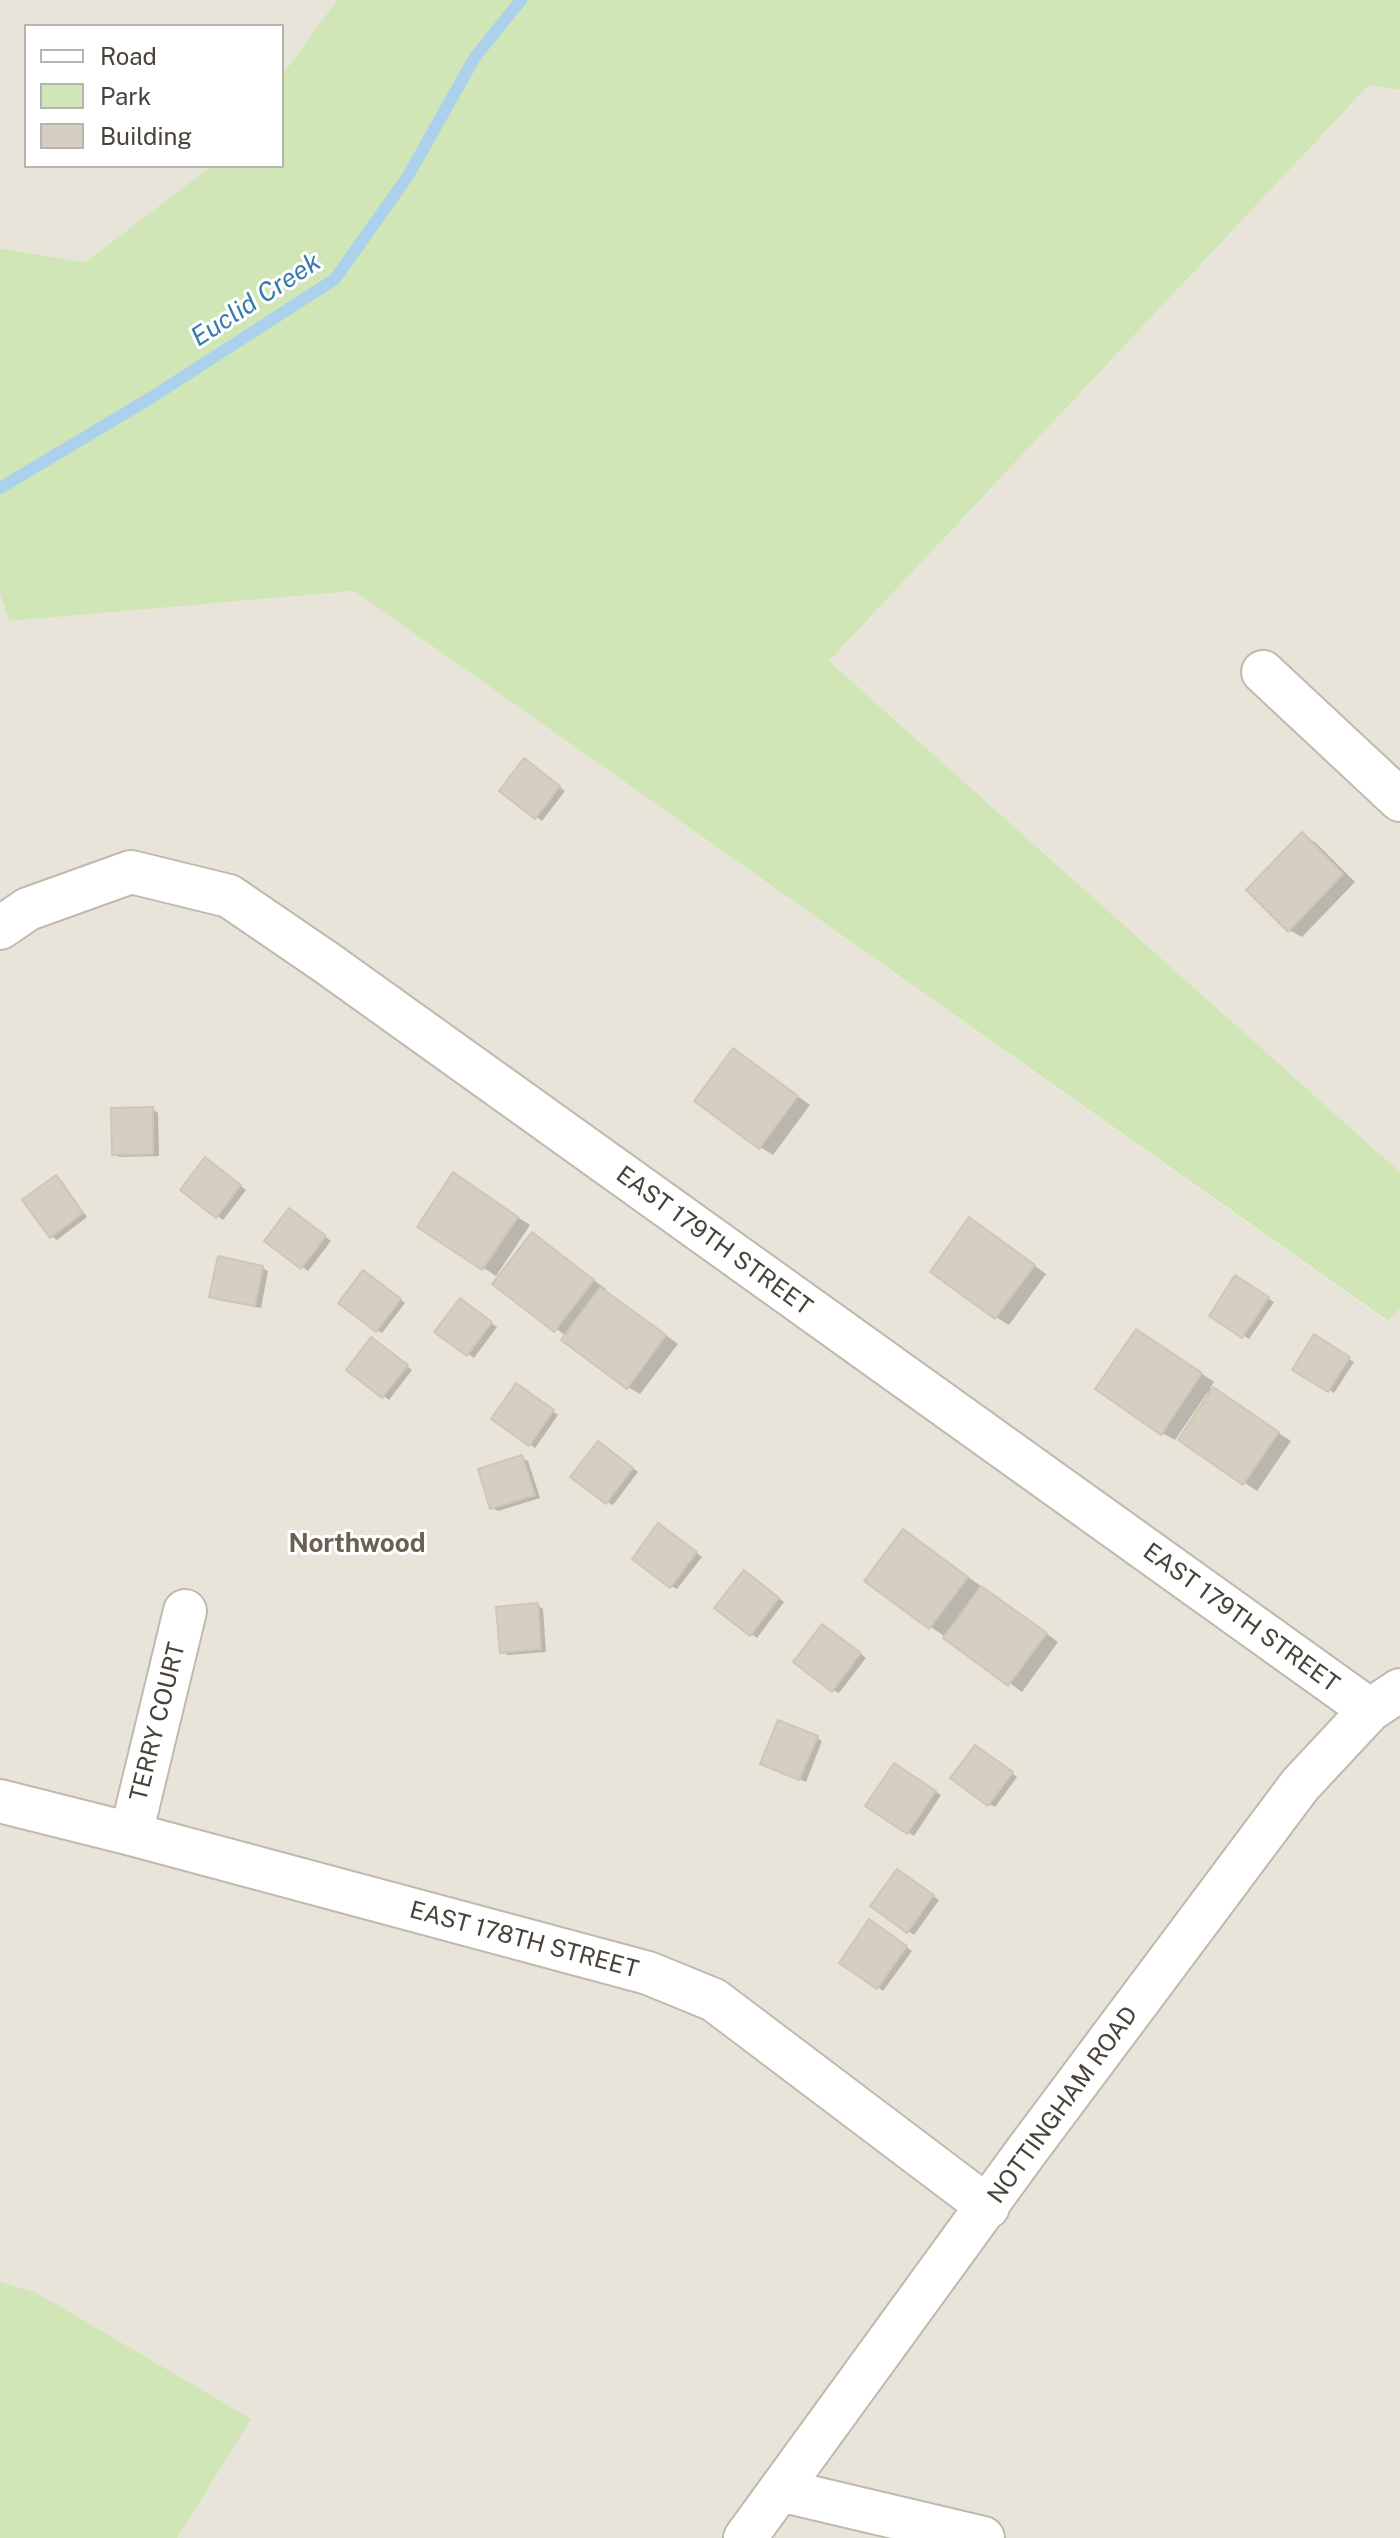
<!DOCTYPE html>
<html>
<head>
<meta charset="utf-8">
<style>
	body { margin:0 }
	#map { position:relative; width:1400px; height:2538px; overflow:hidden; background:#f4f2eb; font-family:"Public Sans",sans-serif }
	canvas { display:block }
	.legend { position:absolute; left:24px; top:24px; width:260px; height:144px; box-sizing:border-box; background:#fff; border:2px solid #b6b3b0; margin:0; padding:10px 14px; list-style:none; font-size:24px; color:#484239 }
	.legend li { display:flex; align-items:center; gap:16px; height:40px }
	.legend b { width:40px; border:2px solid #b6b3b0 }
</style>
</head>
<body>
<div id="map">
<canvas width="1400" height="2538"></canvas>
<ul class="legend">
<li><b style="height:10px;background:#fff"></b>Road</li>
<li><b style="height:22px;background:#d0e6b6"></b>Park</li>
<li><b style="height:22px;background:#d6cec1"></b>Building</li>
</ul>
</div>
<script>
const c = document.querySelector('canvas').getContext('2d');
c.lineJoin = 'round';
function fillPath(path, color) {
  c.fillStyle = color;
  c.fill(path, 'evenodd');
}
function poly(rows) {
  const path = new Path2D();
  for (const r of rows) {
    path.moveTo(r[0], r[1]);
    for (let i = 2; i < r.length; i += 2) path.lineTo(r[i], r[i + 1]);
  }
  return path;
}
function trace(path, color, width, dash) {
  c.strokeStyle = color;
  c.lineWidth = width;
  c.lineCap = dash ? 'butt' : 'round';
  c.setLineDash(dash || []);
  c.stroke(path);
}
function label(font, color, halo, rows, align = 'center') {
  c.font = font + ' "Public Sans",sans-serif';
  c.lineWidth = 6;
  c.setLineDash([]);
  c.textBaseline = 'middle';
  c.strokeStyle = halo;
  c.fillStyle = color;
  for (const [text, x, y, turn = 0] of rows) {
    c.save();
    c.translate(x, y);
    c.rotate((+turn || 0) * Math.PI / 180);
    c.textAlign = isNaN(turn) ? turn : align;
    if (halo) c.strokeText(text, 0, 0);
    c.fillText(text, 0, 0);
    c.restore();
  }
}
fillPath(poly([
	[0,0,337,0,282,75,282,26,26,26,26,166,212,166,85,262,0,248],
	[1369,85,1400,90,1400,1172,829,661],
	[0,561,10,620,354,591,1387,1321,1400,1309,1400,2538,0,2538]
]), '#e8e4d9');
fillPath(poly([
	[337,0,1400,0,1400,90,1369,85,829,661,1400,1172,1400,1309,1388,1321,354,591,9,621,0,593,0,248,85,262,212,166,282,166,282,75],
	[0,2282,37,2293,251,2419,177,2538,0,2538]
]), '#d0e6b6');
fillPath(poly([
	[530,764,565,791,542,821,502,791],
	[1302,835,1315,842,1355,882,1302,937,1289,930],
	[734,1050,810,1105,773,1155,760,1147],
	[152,1109,158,1113,159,1156,119,1157,114,1154],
	[211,1163,246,1190,223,1220,183,1190],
	[56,1178,62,1181,87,1217,57,1240,51,1236],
	[466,1183,530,1225,496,1276,420,1226],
	[295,1214,331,1241,308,1271,267,1241],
	[982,1227,1046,1274,1009,1325,996,1317],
	[532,1235,606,1289,604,1291,678,1344,640,1394,628,1387,566,1336,495,1283],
	[219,1259,263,1268,268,1271,261,1308,217,1300,211,1296],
	[370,1276,405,1303,382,1333,377,1330],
	[1236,1278,1274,1302,1249,1339,1212,1315],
	[466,1304,497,1327,474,1358,437,1332],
	[1314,1337,1354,1362,1334,1393,1295,1369],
	[1150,1339,1214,1382,1210,1388,1291,1441,1257,1491,1180,1440,1210,1395,1207,1393,1175,1440,1162,1433],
	[377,1343,412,1370,389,1400,348,1370],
	[522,1389,558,1415,535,1448,530,1444],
	[605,1447,638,1472,613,1505,607,1502],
	[522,1458,528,1461,540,1498,498,1511,492,1508],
	[664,1528,702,1557,677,1589,671,1586],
	[916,1539,1058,1642,1022,1692,867,1581],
	[750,1575,784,1602,757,1638,716,1608],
	[537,1605,543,1609,546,1652,508,1655,502,1652],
	[829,1629,866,1658,839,1693,833,1690],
	[817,1738,822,1741,806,1782,769,1767],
	[982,1751,1017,1777,995,1807,989,1804],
	[895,1765,941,1795,914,1836,868,1806],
	[903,1875,939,1900,914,1935,872,1906],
	[875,1925,912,1951,883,1991,878,1987]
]), '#0003');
trace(poly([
	[0,488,152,397,335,279,408,176,475,57,521,0]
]), '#abd1ed', 12);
const building = poly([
	[524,758,560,786,535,819,499,791,524,758],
	[1302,832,1343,874,1288,932,1246,890,1302,832],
	[733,1048,798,1096,759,1149,694,1101,733,1048],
	[153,1107,153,1154,112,1155,111,1108,153,1107],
	[205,1157,241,1185,216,1218,180,1190,205,1157],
	[453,1172,518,1217,482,1270,417,1227,453,1172],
	[56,1175,83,1213,50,1238,22,1200,56,1175],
	[289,1208,326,1236,301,1269,264,1241,289,1208],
	[969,1217,1035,1265,995,1319,930,1272,969,1217],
	[532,1232,594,1280,554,1332,492,1284,532,1232],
	[218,1256,263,1266,255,1306,209,1297,218,1256],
	[363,1270,401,1299,376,1332,338,1303,363,1270],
	[1235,1275,1269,1297,1242,1338,1209,1316,1235,1275],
	[600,1287,666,1335,627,1389,561,1340,600,1287],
	[460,1298,492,1322,467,1356,434,1332,460,1298],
	[1136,1329,1202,1373,1161,1435,1095,1389,1136,1329],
	[1314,1334,1350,1357,1328,1392,1292,1370,1314,1334],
	[371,1337,408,1365,382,1398,346,1370,371,1337],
	[516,1383,554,1410,529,1446,491,1419,516,1383],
	[1213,1387,1279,1432,1243,1485,1178,1440,1213,1387],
	[598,1441,633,1468,606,1504,570,1477,598,1441],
	[522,1455,535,1495,490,1509,478,1469,522,1455],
	[658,1523,697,1552,670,1588,632,1559,658,1523],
	[903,1529,968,1577,929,1629,864,1581,903,1529],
	[744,1570,779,1598,750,1636,714,1608,744,1570],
	[981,1586,1047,1633,1008,1686,943,1638,981,1586],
	[538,1603,541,1649,500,1653,496,1607,538,1603],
	[822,1624,861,1653,832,1692,793,1662,822,1624],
	[778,1720,818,1736,799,1780,760,1764,778,1720],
	[975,1745,1013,1772,988,1806,950,1778,975,1745],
	[894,1763,936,1791,907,1834,865,1806,894,1763],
	[897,1869,934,1895,907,1933,870,1906,897,1869],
	[869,1919,907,1946,877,1989,839,1963,869,1919]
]);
fillPath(building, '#d6cec1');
trace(building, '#d0c6b4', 2);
const minor = poly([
	[1263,672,1400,800],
	[0,928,28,909,131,872,229,896,327,963,1370,1710],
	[0,1801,131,1834,648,1973,714,2000,988,2207],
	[131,1834,185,1611],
	[780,2490,983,2538],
	[745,2538,1025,2153,1300,1785,1370,1710,1400,1690]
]);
trace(minor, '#c0b9ae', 46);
trace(minor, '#fff', 42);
label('24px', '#484239', '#fff', [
	["EAST 179TH STREET",714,1241,36],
	["EAST 179TH STREET",1241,1618,36],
	["TERRY COURT",158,1722,-76],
	["EAST 178TH STREET",524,1940,15],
	["NOTTINGHAM ROAD",1063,2105,-54]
]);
label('italic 26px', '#377baf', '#fff', [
	["Euclid Creek",256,300,-33]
]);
label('bold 26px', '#6b6051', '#fff', [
	["Northwood",357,1544]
]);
</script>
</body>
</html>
